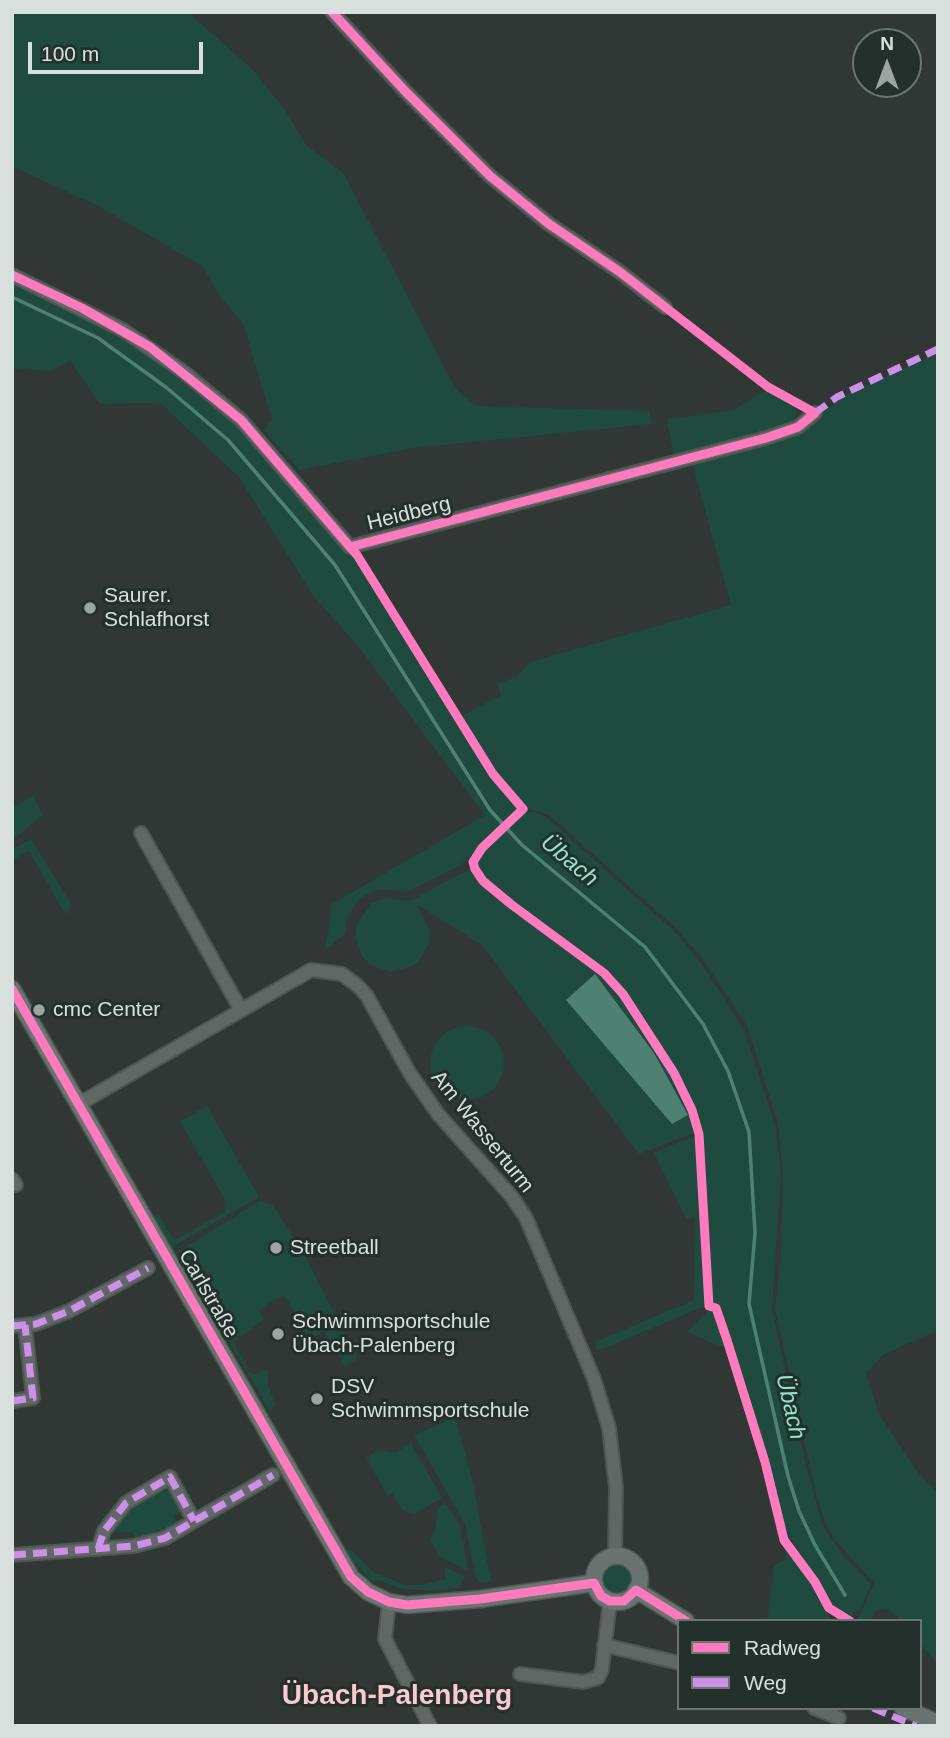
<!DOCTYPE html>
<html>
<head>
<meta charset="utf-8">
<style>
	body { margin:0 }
	#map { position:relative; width:950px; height:1738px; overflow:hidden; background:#303735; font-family:Helvetica,sans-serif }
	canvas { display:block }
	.frame { position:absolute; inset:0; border:14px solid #d8e0dd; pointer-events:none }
	.legend { position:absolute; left:677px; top:1619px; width:245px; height:91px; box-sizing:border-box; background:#23302c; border:2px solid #6b7673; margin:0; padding:9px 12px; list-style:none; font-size:21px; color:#d8e0dd }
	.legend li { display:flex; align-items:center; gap:14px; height:35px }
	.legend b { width:35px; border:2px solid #6b7673 }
	.north { position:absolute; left:852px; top:28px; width:70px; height:70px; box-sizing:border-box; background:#23302c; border:2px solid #6b7673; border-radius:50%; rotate:0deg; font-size:19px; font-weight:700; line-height:28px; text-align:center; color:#d8e0dd }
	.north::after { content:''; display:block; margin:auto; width:24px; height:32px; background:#9da5a2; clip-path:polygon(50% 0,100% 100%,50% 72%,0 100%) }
	.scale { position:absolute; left:28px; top:42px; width:175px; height:32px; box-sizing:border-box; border:4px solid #d8e0dd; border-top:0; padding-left:9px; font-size:21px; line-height:24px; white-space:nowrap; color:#d8e0dd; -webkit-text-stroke:5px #23302c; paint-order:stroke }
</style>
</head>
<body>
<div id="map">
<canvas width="950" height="1738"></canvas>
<div class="frame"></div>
<ul class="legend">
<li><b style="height:9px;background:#fd7abc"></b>Radweg</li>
<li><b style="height:9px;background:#ce8fe9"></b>Weg</li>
</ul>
<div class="north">N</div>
<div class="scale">100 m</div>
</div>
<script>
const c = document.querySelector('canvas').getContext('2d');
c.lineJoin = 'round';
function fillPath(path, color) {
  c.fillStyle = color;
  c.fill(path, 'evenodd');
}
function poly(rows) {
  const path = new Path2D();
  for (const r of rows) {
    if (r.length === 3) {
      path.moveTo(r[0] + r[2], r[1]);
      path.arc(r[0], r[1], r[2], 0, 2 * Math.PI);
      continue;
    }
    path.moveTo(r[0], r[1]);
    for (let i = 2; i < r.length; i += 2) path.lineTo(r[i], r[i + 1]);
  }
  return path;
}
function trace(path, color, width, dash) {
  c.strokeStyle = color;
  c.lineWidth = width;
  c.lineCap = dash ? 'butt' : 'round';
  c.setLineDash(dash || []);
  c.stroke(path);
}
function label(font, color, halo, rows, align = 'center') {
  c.font = font + ' Helvetica,sans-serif';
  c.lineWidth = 6;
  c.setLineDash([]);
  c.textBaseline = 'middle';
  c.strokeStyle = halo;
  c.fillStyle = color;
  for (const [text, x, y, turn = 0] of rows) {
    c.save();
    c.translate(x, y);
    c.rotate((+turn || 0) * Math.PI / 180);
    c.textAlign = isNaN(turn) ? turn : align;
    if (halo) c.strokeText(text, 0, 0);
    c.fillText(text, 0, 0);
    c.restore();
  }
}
fillPath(poly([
	[12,12,188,12,251,68,285,110,306,145,344,174,455,388,467,399,478,406,649,411,652,424,413,448,299,470,264,430,272,420,243,323,221,298,202,266,100,207,12,166],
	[12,278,130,337,238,423,345,544,454,719,497,783,520,809,463,863,445,873,409,891,377,890,360,898,347,917,345,934,326,949,332,904,485,815,358,646,314,597,239,477,160,403,100,404,70,361,51,371,12,368],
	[938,353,938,1330,883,1355,866,1373,879,1414,917,1471,938,1494,938,1665,920,1643,920,1621,903,1621,887,1609,875,1611,870,1621,857,1621,874,1583,835,1540,827,1527,816,1494,775,1308,781,1252,783,1171,778,1123,747,1026,704,961,678,930,549,815,524,808,495,772,460,717,501,695,497,684,516,677,530,662,731,605,692,462,797,430,849,393],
	[767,389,795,406,797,412,793,421,764,434,674,456,667,419,734,410],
	[33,796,43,815,12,840,12,808],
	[524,812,537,812,547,818,675,932,701,963,743,1028,775,1124,781,1172,772,1308,806,1467,824,1528,843,1555,871,1584,861,1608,846,1621,839,1621,832,1614,817,1581,778,1517,749,1414,727,1349,687,1332,713,1306,705,1169,694,1110,676,1073,621,988,606,972,493,887,477,868,479,855],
	[31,839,70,902,70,910,65,914,29,851,12,860,12,849],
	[471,868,481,883,603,975,620,993,673,1076,696,1132,639,1154,482,945,417,905,430,931,429,943,419,961,410,967,390,972,373,966,363,958,355,936,357,923,372,903,385,898,410,901],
	[567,999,688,1115,672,1124],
	[467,1063,37],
	[207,1106,259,1197,172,1247,153,1216,159,1215,174,1240,225,1212,224,1198,180,1121],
	[697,1135,708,1305,597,1351,595,1342,694,1300,695,1218,686,1218,654,1153],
	[260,1201,272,1204,303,1252,358,1359,345,1366,324,1332,308,1339,285,1295,267,1304,259,1311,264,1319,234,1342,249,1372,256,1374,265,1370,268,1372,268,1385,275,1404,270,1412,177,1252],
	[455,1417,473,1482,491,1582,479,1583,475,1575,465,1524,414,1435],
	[411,1443,442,1498,414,1514,402,1510,392,1493,388,1496,366,1458,378,1450,395,1453],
	[169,1485,185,1510,174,1516,178,1524,155,1536,136,1539,131,1532,111,1533,127,1509],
	[445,1503,460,1525,468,1571,440,1557,430,1540,436,1527,437,1508],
	[349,1548,373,1572,405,1585,422,1585,445,1579,445,1567,465,1577,459,1588,430,1591,399,1588,378,1580,374,1583,346,1553],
	[785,1550,790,1550,811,1580,832,1621,767,1621,774,1566,786,1559],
	[616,1578,17]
]), '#1f4a3f');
fillPath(poly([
	[595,974,654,1053,688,1115,672,1124,566,1000]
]), '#4f8172');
trace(poly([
	[12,297,98,338,167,388,228,440,335,565,490,810,522,845,645,947,703,1024,728,1071,749,1132,755,1233,749,1304,788,1476,799,1511,815,1545,845,1595]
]), '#4f8172', 3.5);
const minor = poly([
	[332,12,405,91,490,176,549,224,620,272,665,307],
	[12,275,123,330,185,373,241,420,350,547,766,438,798,427,815,413],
	[141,833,241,1010],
	[77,1105,311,970,342,974,358,986,367,996,409,1072,438,1114,512,1197,526,1218,594,1379,609,1428,616,1488,615,1557],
	[12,1179,16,1185],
	[12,1326,36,1324,69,1311,148,1268],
	[12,1401,33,1398,25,1325],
	[98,1549,104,1531,126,1503,170,1477,194,1521],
	[12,1555,134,1546,165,1538,273,1475],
	[389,1602,385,1639,430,1726],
	[604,1645,679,1663],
	[520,1674,583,1682,598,1678,602,1669,610,1601],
	[814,1708,839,1718]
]);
const major = poly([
	[12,989,351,1577,368,1592,389,1602,407,1605,480,1599,594,1583],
	[617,1579,23],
	[636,1590,686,1621],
	[903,1708,938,1723]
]);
trace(minor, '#4f5552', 16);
trace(major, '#4f5552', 19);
trace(minor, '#606866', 12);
trace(major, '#697370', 16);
trace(poly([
	[815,413,837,397,938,349],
	[12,1326,36,1324,69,1311,148,1268],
	[12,1401,33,1398,25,1325],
	[98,1549,104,1531,126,1503,170,1477,194,1521],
	[12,1555,134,1546,165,1538,273,1475],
	[873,1708,916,1726]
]), '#ce8fe9', 7, [14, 7]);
trace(poly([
	[332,12,405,91,490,176,549,224,620,272,768,387,815,413,798,427,766,438,350,547],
	[12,275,82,308,150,347,241,420,357,555,493,774,523,809,482,848,473,862,475,869,483,881,512,905,604,973,623,994,674,1073,692,1110,699,1134,709,1306,716,1308,727,1340,765,1462,784,1540,815,1582,829,1608,850,1621],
	[12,989,351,1577,368,1592,389,1602,407,1605,480,1599,594,1583,601,1596,610,1601,624,1601,636,1590,686,1621]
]), '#fd7abc', 9);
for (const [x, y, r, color] of [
	[90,608,7,"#9da5a2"],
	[39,1010,7,"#9da5a2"],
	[276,1248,7,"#9da5a2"],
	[278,1334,7,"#9da5a2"],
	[317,1399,7,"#9da5a2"]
]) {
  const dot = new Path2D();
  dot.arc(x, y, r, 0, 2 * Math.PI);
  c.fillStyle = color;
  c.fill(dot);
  trace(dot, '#23302c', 2.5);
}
label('21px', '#d8e0dd', '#23302c', [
	["Heidberg",409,514,-14],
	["Am Wasserturm",482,1132,51],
	["Carlstraße",208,1294,60]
]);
label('21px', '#d8e0dd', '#23302c', [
	["Saurer.",104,596],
	["Schlafhorst",104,620],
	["cmc Center",53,1010],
	["Streetball",290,1248],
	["Schwimmsportschule",292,1322],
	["Übach-Palenberg",292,1346],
	["DSV",331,1387],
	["Schwimmsportschule",331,1411]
], 'left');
label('italic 23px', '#8ee6cb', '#23302c', [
	["Übach",569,861,40],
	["Übach",790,1407,77]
]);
label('bold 28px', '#fcc9d3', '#23302c', [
	["Übach-Palenberg",397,1696]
]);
</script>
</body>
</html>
